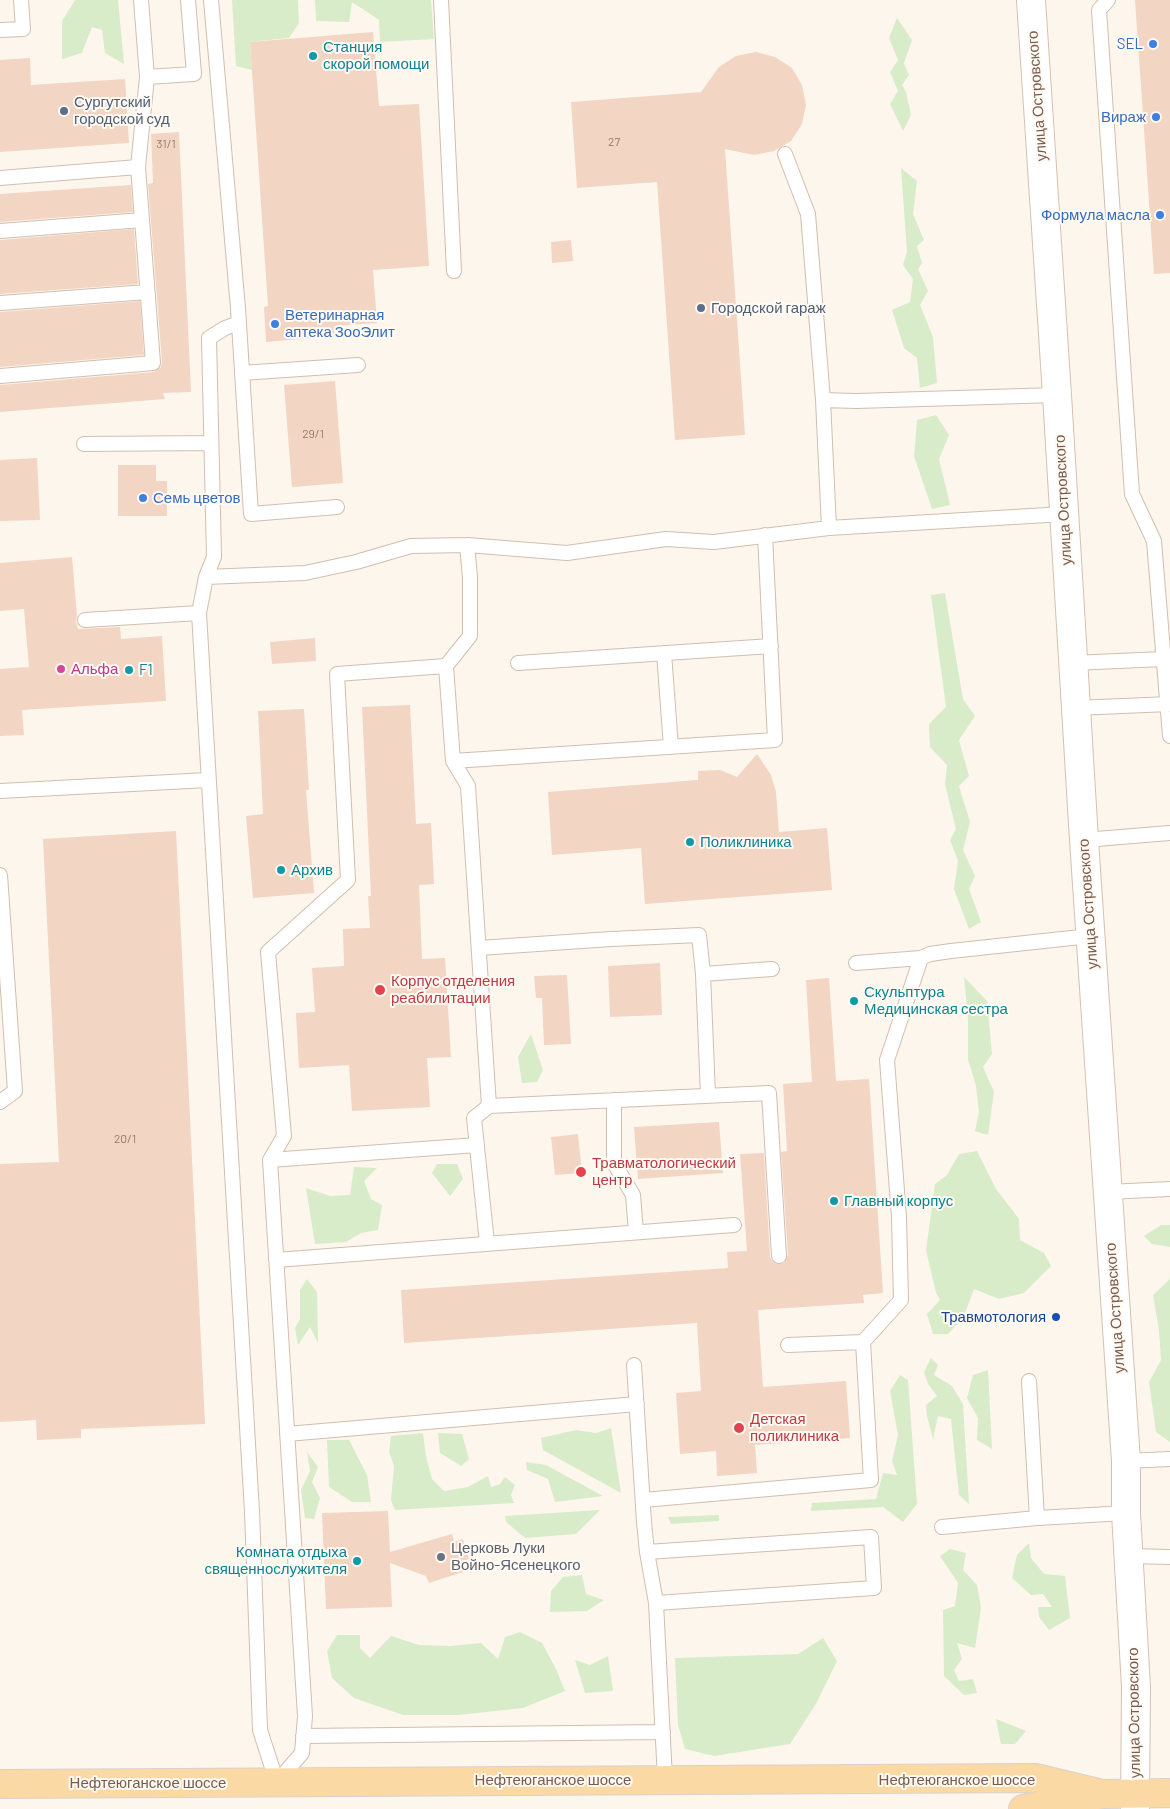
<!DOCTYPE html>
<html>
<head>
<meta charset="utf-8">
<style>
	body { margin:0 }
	canvas { display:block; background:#fdf6ec }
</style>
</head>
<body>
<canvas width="1170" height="1809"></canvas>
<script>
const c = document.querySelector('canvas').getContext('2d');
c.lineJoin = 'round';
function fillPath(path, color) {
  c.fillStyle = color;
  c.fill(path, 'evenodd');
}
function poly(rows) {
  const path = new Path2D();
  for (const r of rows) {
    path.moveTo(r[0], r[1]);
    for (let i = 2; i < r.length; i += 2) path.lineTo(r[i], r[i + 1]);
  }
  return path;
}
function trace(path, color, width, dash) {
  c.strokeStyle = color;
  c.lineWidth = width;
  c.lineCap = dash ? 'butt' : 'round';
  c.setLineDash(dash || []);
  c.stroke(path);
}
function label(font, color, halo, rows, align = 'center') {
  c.font = font + ' Barlow,sans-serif';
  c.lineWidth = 4;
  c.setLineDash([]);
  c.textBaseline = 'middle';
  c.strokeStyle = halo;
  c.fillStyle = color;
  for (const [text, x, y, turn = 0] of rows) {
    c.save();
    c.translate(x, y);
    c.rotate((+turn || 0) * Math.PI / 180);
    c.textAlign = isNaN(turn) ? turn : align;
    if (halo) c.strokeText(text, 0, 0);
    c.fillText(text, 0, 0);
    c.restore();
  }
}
fillPath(poly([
	[75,0,118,0,124,64,105,53,102,30,92,27,82,53,62,59,62,21],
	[232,0,298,0,299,23,289,38,250,42,252,70,236,66],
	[315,0,431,0,434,39,380,42,379,20,352,2,349,22,316,21],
	[897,18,912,40,904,63,909,75,902,85,906,92,911,115,903,131,890,104,898,91,890,72,898,60,889,38],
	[901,168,917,181,913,214,924,240,917,246,922,263,918,269,928,291,920,305,933,337,937,383,920,388,917,358,904,348,892,310,910,302,913,279,903,265,907,252],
	[936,415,949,435,939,459,950,505,932,509,914,456,917,420],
	[945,593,963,699,975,716,959,740,969,776,959,786,970,822,963,850,975,876,969,889,981,922,969,929,954,889,958,861,950,840,956,829,945,784,947,765,930,747,929,724,946,707,931,595],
	[964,977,987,1001,992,1054,983,1067,994,1092,988,1135,975,1131,979,1112,976,1086,968,1059,968,1019],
	[531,1034,543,1070,537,1082,522,1083,518,1057],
	[977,1151,996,1189,1019,1219,1020,1240,1044,1253,1051,1266,1024,1293,999,1299,974,1289,964,1316,948,1334,933,1334,927,1314,940,1300,936,1293,926,1250,935,1184,947,1175,959,1154],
	[437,1164,457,1164,463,1179,450,1196,432,1173],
	[354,1167,377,1168,364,1181,371,1199,382,1205,378,1230,361,1233,346,1242,315,1244,306,1188,330,1196,350,1195],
	[1161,1225,1170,1225,1170,1247,1152,1244,1144,1236],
	[1170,1277,1170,1442,1156,1432,1149,1382,1161,1360,1159,1330,1153,1295,1169,1280],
	[307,1279,317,1292,318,1343,310,1327,298,1345,295,1328,300,1319,300,1290],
	[931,1358,938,1365,934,1375,952,1386,963,1404,969,1504,959,1495,951,1419,938,1416,933,1439,927,1416,926,1405,937,1396,928,1384,924,1372],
	[988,1370,992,1449,977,1440,978,1418,967,1398,973,1375],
	[900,1375,908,1380,917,1504,903,1522,883,1507,811,1511,812,1503,876,1499,883,1473,897,1475,892,1461,898,1435,890,1391],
	[611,1428,621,1493,543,1450,541,1438,576,1430,596,1433],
	[423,1433,426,1457,432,1479,444,1491,468,1487,488,1476,491,1487,500,1484,505,1477,515,1485,511,1495,514,1503,395,1510,391,1500,394,1466,389,1452,391,1436],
	[438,1433,462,1434,469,1459,461,1466,440,1453],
	[327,1440,349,1440,367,1475,371,1502,352,1502,329,1487],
	[307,1452,318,1467,312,1482,320,1498,314,1519,305,1518,301,1490,310,1471],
	[526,1462,546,1465,603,1496,555,1502,548,1479,527,1470],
	[600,1510,576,1534,525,1538,506,1522,505,1516],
	[719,1515,719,1521,671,1524,668,1517],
	[1029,1543,1031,1558,1044,1574,1065,1576,1070,1618,1049,1630,1039,1617,1038,1607,1052,1607,1043,1594,1031,1595,1012,1578,1017,1555],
	[950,1549,966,1553,963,1570,977,1585,981,1608,975,1648,957,1643,962,1659,954,1670,959,1681,973,1679,977,1693,964,1695,944,1676,943,1610,955,1606,958,1583,940,1556],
	[582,1575,586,1594,604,1600,587,1611,550,1612,551,1591,563,1577],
	[520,1632,542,1643,556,1669,565,1691,523,1708,459,1715,403,1715,354,1698,332,1678,327,1651,337,1635,360,1635,360,1648,370,1658,391,1636,419,1645,450,1646,481,1643,498,1659,505,1637],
	[823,1638,837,1661,816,1704,790,1744,714,1756,685,1749,678,1725,675,1658,798,1654],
	[608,1656,613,1691,585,1693,575,1660,590,1665],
	[996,1719,1026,1731,1015,1744,1001,1744]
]), '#d8ecc9');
fillPath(poly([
	[1135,0,1170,0,1170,273,1154,274],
	[373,32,379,106,419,104,429,266,373,270,377,323,334,326,335,336,266,342,264,307,268,306,250,42],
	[756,52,775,57,792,68,802,85,806,105,802,124,791,141,774,151,754,155,725,149,745,435,675,440,657,182,577,188,571,102,701,92,719,67,736,56],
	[30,58,31,85,125,79,129,143,0,152,0,60],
	[179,132,191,392,163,393,165,399,0,412,0,385,154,372,161,367,162,362,148,184,153,183,151,134],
	[131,185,133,212,0,222,0,194],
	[134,229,138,284,0,294,0,240],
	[571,240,573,261,552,263,551,242],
	[140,301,144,355,0,367,0,312],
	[335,381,343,483,292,487,284,385],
	[37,458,40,520,0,521,0,460],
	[118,465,156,465,156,481,167,481,167,516,118,516],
	[72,557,77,616,76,621,78,629,120,627,121,639,162,636,166,701,22,710,24,735,0,736,0,669,29,667,24,609,0,611,0,563],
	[315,638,316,661,272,664,270,642],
	[410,705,416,824,431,823,434,884,419,885,422,959,445,958,451,1057,427,1058,430,1107,352,1111,349,1065,299,1068,296,1013,315,1012,312,968,344,966,343,929,370,928,368,896,371,896,362,707],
	[304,709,309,790,306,790,314,893,253,898,246,816,263,814,258,711],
	[757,754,771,775,776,792,779,832,827,828,832,890,645,904,641,848,552,855,548,792,698,780,698,771,720,770,737,777],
	[176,831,205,1424,81,1429,81,1438,37,1440,36,1420,0,1422,0,1164,59,1162,43,839],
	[660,963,662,1015,610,1017,608,966],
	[567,975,571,1044,544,1045,542,998,536,998,534,976],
	[829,978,836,1081,869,1079,883,1293,863,1295,864,1303,758,1310,763,1387,846,1381,850,1438,755,1445,757,1473,717,1476,716,1451,680,1454,676,1393,701,1391,697,1323,404,1343,401,1290,728,1268,727,1252,747,1251,740,1154,764,1153,770,1257,772,1261,776,1264,784,1263,788,1255,781,1152,787,1151,783,1084,812,1082,806,980],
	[719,1122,723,1173,638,1179,634,1127],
	[578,1134,582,1173,555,1175,551,1137],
	[388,1511,390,1552,452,1534,454,1542,463,1539,469,1559,460,1562,463,1572,429,1583,426,1576,390,1563,392,1607,326,1609,322,1513]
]), '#f3d5c3');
const service = poly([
	[141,0,147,77,194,74,188,0],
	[211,0,238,308,251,514,337,507],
	[441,0,454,271],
	[1108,0,1099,10,1132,494,1154,541,1170,736],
	[0,30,23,29,21,0],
	[785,154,808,214,823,400,829,528],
	[138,167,147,77],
	[0,178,138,167,153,363,0,376],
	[0,231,142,220],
	[0,303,147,292],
	[239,323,225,328,209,338,214,557,206,577,199,613,252,1511,260,1730,277,1783],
	[242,373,358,365],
	[823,400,856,401,1057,395],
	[84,444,211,443],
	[467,545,470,577,470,636,446,666,453,761,468,786,489,1106,474,1118,487,1243],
	[206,577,305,573,356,562,411,546,467,545,567,553,666,539,714,542,829,528,1064,514],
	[85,620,199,613],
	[664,653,671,747],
	[518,663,771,646],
	[1073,663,1163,659],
	[1075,708,1170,704],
	[453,761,775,740,765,535],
	[0,791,208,780],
	[1084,840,1170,833],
	[0,875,15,1091,0,1102],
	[479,948,611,939,699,935,703,974],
	[856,963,921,958,930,954,951,951,1090,936],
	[708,1095,703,974,772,969],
	[614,1100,614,1163,633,1195,636,1232],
	[489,1106,769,1093,779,1256],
	[270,1160,477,1145],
	[1108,1192,1170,1189],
	[276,1260,734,1225],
	[863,1342,901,1300,899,1217,887,1060,921,958],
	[634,1365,644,1522,647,1552,656,1603,665,1779],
	[1029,1381,1037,1518],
	[287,1434,637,1404],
	[1126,1461,1170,1459],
	[643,1500,871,1480,863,1342,788,1345],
	[942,1527,1037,1518,1126,1513],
	[647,1552,871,1537,874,1588,656,1603],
	[1129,1556,1170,1557],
	[303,1736,663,1732],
	[277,1782,302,1753,305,1716,270,1160,284,1136,268,952,348,880,337,674,446,666]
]);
const secondary = poly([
	[1031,0,1057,395,1084,840,1126,1461,1126,1513,1136,1687,1135,1809]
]);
const primary = poly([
	[0,1784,1036,1778,1103,1794],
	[1023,1809,1103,1794,1170,1793]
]);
trace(service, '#d1beb0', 16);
trace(secondary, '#d6c0b0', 30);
trace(primary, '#dad1cd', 30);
trace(service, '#fff', 14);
trace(secondary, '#fff', 28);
trace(primary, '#fbd9a5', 28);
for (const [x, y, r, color] of [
	[1153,44,5,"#3f7fe0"],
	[313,56,5,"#0f9aa8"],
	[64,111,5,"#5c6f8a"],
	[1156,117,5,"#3f7fe0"],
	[1160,215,5,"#3f7fe0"],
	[701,308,5,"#5c6f8a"],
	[275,324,5,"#3f7fe0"],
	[143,498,5,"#3f7fe0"],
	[61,669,5,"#d1479c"],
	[129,670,5,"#0f9aa8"],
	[690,842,5,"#0f9aa8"],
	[281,870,5,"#0f9aa8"],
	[380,990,6,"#e0444e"],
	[854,1001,5,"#0f9aa8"],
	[581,1172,6,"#e0444e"],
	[834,1201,5,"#0f9aa8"],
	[1056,1317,5,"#1a4fb4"],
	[739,1428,6,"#e0444e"],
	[441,1557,5,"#6b7280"],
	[357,1561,5,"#0f9aa8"]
]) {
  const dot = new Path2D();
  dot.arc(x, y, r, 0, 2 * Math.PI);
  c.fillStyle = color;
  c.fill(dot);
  trace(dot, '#fffaf3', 2);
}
label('12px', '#987a6a', null, [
	["27",614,142],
	["31/1",166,144],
	["29/1",313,434],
	["20/1",125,1139]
]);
label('15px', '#366cbe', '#fffaf3', [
	["SEL",1143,44],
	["Вираж",1146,117],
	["Формула масла",1150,215],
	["Ветеринарная",285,315,"left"],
	["аптека ЗооЭлит",285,332,"left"],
	["Семь цветов",153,498,"left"]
], 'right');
label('15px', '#0d838f', '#fffaf3', [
	["Станция",323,47],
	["скорой помощи",323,64],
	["F1",139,670],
	["Поликлиника",700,842],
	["Архив",291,870],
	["Скульптура",864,992],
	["Медицинская сестра",864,1009],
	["Главный корпус",844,1201],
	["Комната отдыха",347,1552,"right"],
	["священнослужителя",347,1569,"right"]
], 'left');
label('15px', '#7a5c4d', '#fffaf3', [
	["улица Островского",1037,96,-94],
	["улица Островского",1063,500,-93],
	["улица Островского",1088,904,-94],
	["улица Островского",1115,1308,-94],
	["улица Островского",1134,1713,-91],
	["Нефтеюганское шоссе",553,1780],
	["Нефтеюганское шоссе",957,1780],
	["Нефтеюганское шоссе",148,1783]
]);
label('15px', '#4e5e75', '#fffaf3', [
	["Сургутский",74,102],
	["городской суд",74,119],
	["Городской гараж",711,308]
], 'left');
label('15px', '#b23c85', '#fffaf3', [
	["Альфа",71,669]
], 'left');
label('15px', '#be3a42', '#fffaf3', [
	["Корпус отделения",391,981],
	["реабилитации",391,998],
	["Травматологический",592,1163],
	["центр",592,1180],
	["Детская",750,1419],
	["поликлиника",750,1436]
], 'left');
label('15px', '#164399', '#fffaf3', [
	["Травмотология",1046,1317]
], 'right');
label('15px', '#5b616d', '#fffaf3', [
	["Церковь Луки",451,1548],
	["Войно-Ясенецкого",451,1565]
], 'left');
</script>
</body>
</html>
